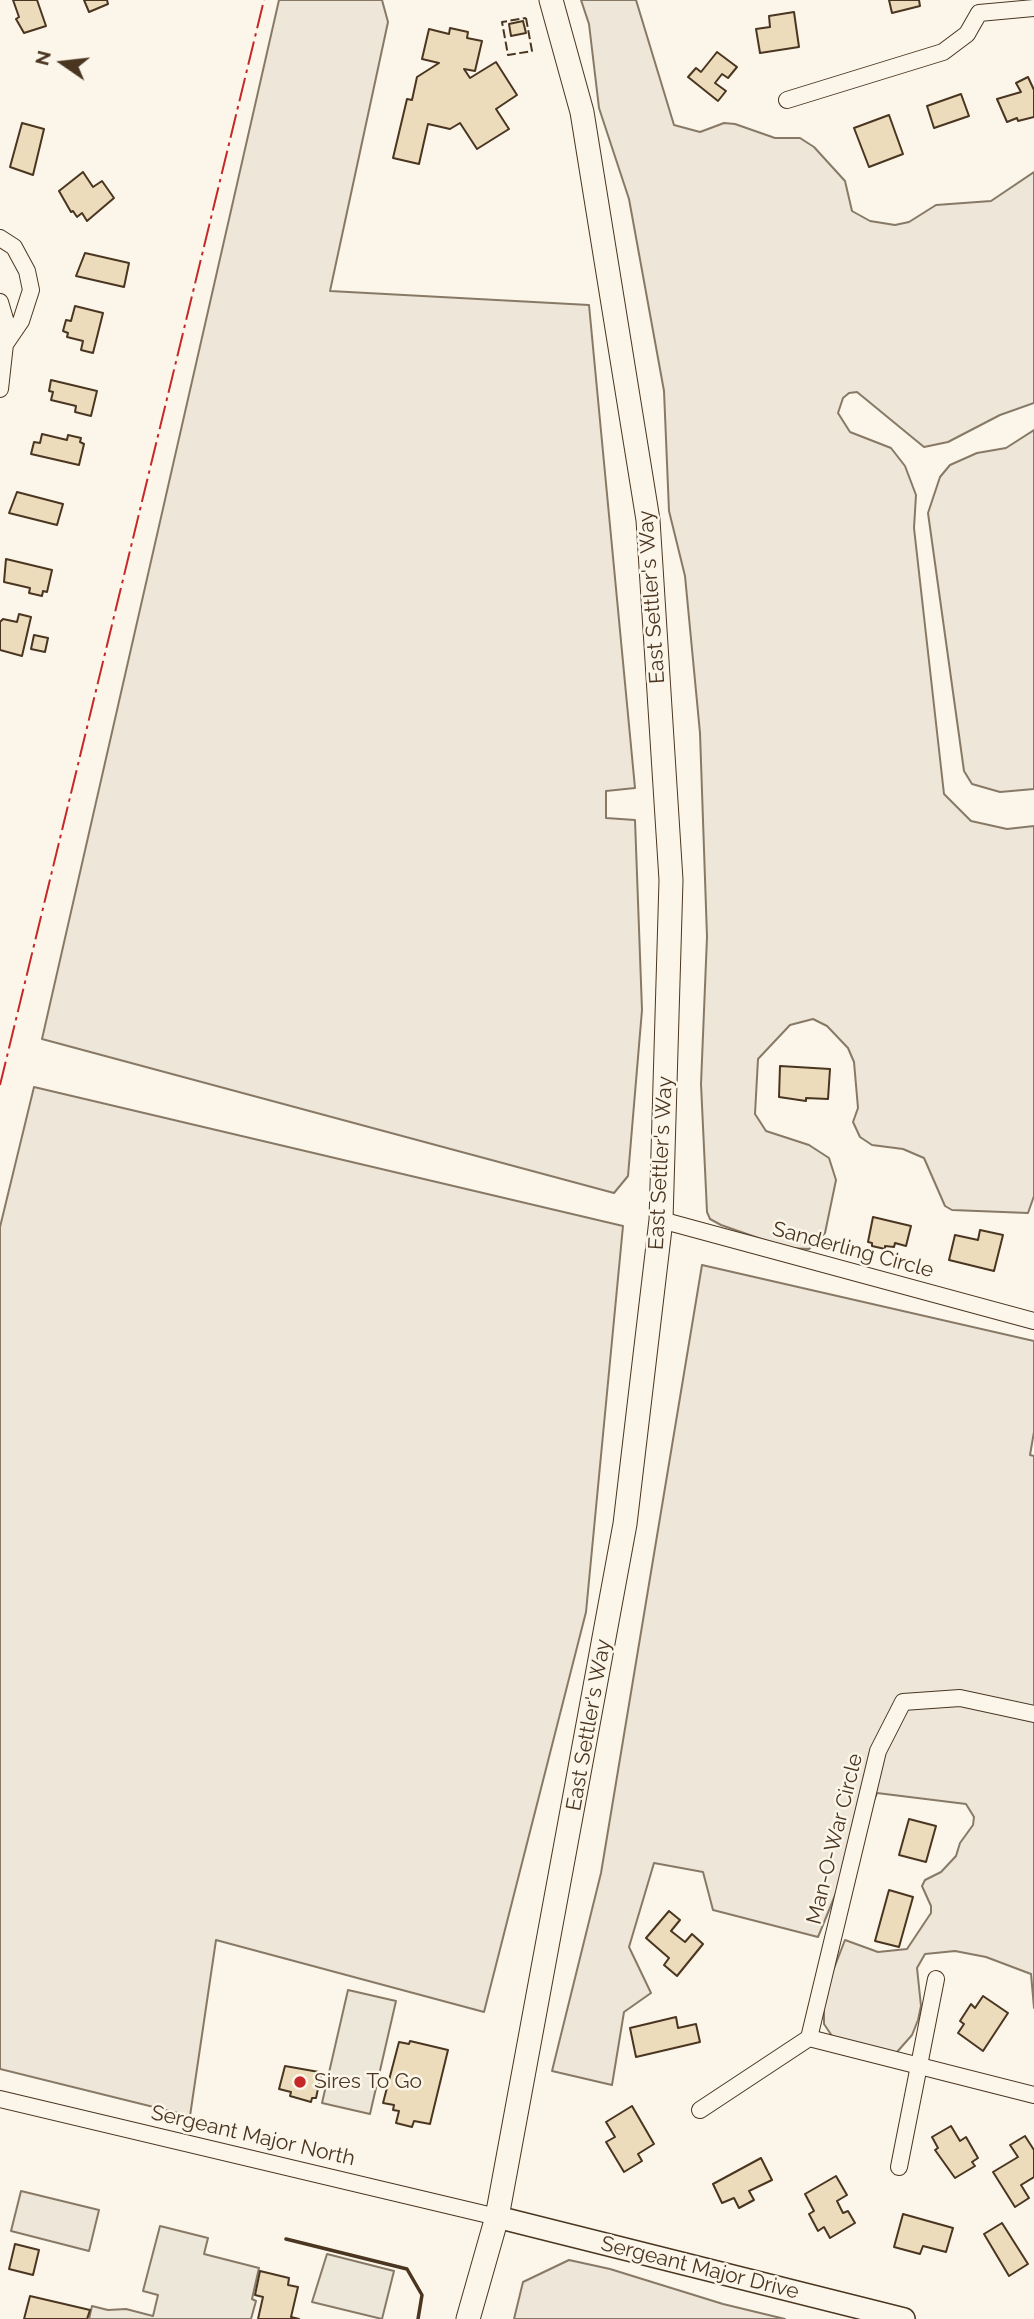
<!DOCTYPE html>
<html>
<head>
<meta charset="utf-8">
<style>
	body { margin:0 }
	#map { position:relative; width:1034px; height:2319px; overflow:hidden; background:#fbf6e9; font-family:Raleway,sans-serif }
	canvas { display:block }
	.north { position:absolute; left:28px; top:28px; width:70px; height:70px; -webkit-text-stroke:5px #fbf6e9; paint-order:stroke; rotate:284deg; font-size:19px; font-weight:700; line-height:28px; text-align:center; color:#4a3520 }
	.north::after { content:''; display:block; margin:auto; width:24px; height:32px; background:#4a3520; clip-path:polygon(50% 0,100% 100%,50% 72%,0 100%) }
</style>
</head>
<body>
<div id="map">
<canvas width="1034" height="2319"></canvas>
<div class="north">N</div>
</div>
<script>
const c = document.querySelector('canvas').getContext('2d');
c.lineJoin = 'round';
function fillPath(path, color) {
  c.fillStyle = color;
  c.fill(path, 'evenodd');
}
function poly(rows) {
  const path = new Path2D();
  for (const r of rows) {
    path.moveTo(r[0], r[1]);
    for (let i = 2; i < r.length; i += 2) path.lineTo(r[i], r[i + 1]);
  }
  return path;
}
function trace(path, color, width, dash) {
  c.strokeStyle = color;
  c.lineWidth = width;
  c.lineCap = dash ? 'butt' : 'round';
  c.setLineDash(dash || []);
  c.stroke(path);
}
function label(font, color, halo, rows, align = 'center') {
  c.font = font + ' Raleway,sans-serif';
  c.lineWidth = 5;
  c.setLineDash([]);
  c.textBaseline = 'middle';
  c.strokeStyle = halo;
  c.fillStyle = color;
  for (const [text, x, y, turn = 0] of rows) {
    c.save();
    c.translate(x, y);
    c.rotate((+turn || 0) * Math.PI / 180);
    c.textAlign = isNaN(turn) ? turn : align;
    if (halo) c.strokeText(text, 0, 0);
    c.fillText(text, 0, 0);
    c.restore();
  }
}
const green = poly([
	[279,0,382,0,388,22,330,291,589,305,635,788,606,791,606,818,635,820,642,1010,628,1176,614,1193,42,1039,279,0],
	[581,0,636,0,674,125,700,132,724,123,735,124,775,138,800,138,814,147,845,181,852,211,870,221,895,225,909,222,936,205,991,201,1034,172,1034,403,1000,415,948,442,924,447,857,392,849,393,843,398,838,413,850,432,891,448,905,466,916,495,914,528,944,794,971,821,1007,829,1034,826,1034,1196,1028,1213,952,1210,945,1206,924,1158,903,1149,872,1145,860,1137,853,1122,858,1108,854,1062,848,1048,827,1026,813,1019,790,1025,758,1059,755,1114,766,1131,809,1145,829,1158,836,1180,825,1233,809,1249,787,1248,721,1225,710,1219,707,1212,701,1084,707,937,700,733,685,576,669,511,664,391,629,199,599,108,589,24,581,0],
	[1034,430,1034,789,1000,792,972,784,964,771,928,513,940,477,950,465,977,453,1006,448,1034,430],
	[34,1087,623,1226,586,1612,484,2012,216,1940,190,2116,0,2069,0,1227,34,1087],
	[702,1265,1034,1341,1034,1432,1030,1455,1034,1456,1034,2008,1031,1974,986,1957,955,1951,925,1954,917,1968,921,2006,918,2020,912,2035,897,2052,881,2056,832,2036,824,2024,824,1994,845,1940,878,1952,907,1949,931,1913,931,1906,922,1886,925,1880,941,1872,956,1856,960,1843,973,1825,974,1817,966,1804,877,1793,818,1937,713,1910,703,1872,654,1863,629,1947,651,1993,624,2012,612,2085,552,2071,601,1873,702,1265],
	[21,2191,99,2210,89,2251,11,2231,21,2191],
	[569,2260,610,2269,723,2304,785,2319,514,2319,523,2282,569,2260]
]);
fillPath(green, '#ede6d9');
trace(green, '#887966', 2);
const parking = poly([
	[348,1990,396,2001,370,2114,322,2103,348,1990],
	[160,2226,208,2238,204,2254,259,2268,252,2299,256,2301,251,2319,89,2319,92,2306,108,2310,126,2309,153,2316,158,2295,143,2291,160,2226],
	[327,2254,394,2271,382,2319,312,2302,327,2254]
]);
fillPath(parking, '#ede7d9');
trace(parking, '#887966', 2);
const building = poly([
	[13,0,37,0,46,26,24,33,16,19,19,17,13,0],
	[84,0,107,0,108,4,89,12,84,0],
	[889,0,919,0,920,6,892,13,889,0],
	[794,12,799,47,760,53,756,29,770,27,769,16,794,12],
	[523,21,526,33,511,36,509,24,523,21],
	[450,28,468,32,467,38,482,41,475,71,464,69,470,78,496,62,517,95,496,109,509,129,477,149,460,123,450,129,428,124,419,164,393,158,407,99,412,100,417,77,439,63,422,59,429,29,449,34,450,28],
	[717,52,737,67,728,78,722,74,715,83,726,91,718,101,688,77,696,68,701,72,717,52],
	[1028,77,1034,90,1034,117,1018,121,1017,118,1007,122,997,99,1021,92,1016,83,1028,77],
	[961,94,969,116,934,128,927,106,961,94],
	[889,115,903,154,869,167,854,128,889,115],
	[22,123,44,129,33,175,10,167,22,123],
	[83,172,93,187,102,181,114,198,87,221,82,213,77,217,73,211,71,212,59,191,83,172],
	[85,253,129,263,124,287,76,276,85,253],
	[75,306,103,313,93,353,81,350,83,341,67,337,68,333,63,331,66,320,71,321,75,306],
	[51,380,97,391,91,416,75,412,76,406,51,400,53,392,49,391,51,380],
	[42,434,67,440,68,435,81,438,80,442,84,444,79,465,31,454,34,442,40,443,42,434],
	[17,492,63,504,57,525,9,513,17,492],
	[6,559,52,570,47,592,43,591,42,596,29,593,30,588,4,582,6,559],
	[19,614,31,617,22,656,0,650,0,622,3,619,17,622,19,614],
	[34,635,48,638,45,652,31,649,34,635],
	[780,1066,830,1069,828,1099,806,1098,806,1101,779,1097,780,1066],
	[873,1217,911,1226,906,1246,895,1243,894,1247,885,1246,885,1249,872,1246,872,1243,868,1242,873,1217],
	[980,1230,1003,1235,994,1271,949,1260,955,1235,978,1240,980,1230],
	[909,1819,936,1826,926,1862,899,1855,909,1819],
	[889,1890,913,1897,899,1947,875,1941,889,1890],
	[669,1911,680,1920,671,1931,685,1942,692,1934,703,1944,677,1976,664,1965,669,1958,646,1938,669,1911],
	[983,1996,1008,2013,983,2051,958,2033,964,2024,960,2021,971,2004,975,2008,983,1996],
	[676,2017,678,2028,696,2024,700,2042,636,2057,630,2028,676,2017],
	[410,2041,448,2050,430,2124,414,2121,412,2127,396,2123,399,2111,393,2110,394,2105,383,2103,399,2042,409,2044,410,2041],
	[285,2066,319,2072,321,2075,316,2098,312,2098,311,2102,290,2096,291,2092,279,2089,285,2066],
	[632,2106,654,2144,638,2154,642,2161,624,2172,606,2142,615,2137,606,2122,632,2106],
	[951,2126,960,2141,966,2137,978,2158,972,2162,975,2166,955,2178,935,2150,938,2148,932,2137,951,2126],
	[1025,2136,1034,2150,1034,2177,1021,2185,1029,2198,1015,2207,993,2172,1018,2157,1010,2145,1025,2136],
	[761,2158,772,2180,749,2191,754,2200,739,2208,734,2198,722,2203,713,2184,761,2158],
	[836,2176,847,2195,837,2201,843,2213,848,2211,855,2223,830,2238,824,2227,818,2231,809,2214,814,2211,805,2194,836,2176],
	[903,2214,953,2228,946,2252,923,2246,920,2254,894,2247,903,2214],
	[1002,2223,1028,2264,1009,2276,984,2234,1002,2223],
	[15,2244,39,2250,33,2275,9,2269,15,2244],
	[260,2271,289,2278,288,2285,298,2287,291,2317,299,2319,258,2319,263,2297,255,2295,260,2271],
	[30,2296,90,2310,87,2319,24,2319,30,2296]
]);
fillPath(building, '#ecdcbc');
trace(building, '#4a3520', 2);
const minor = poly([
	[979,13,1034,8],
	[787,100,943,52,967,34,979,13],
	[0,238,14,247,27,271,31,290,21,321,6,343],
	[0,302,7,326,0,389],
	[661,1220,1034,1321],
	[809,2038,1034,2095],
	[0,2099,497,2217],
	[700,2110,809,2038,878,1751,903,1702,960,1698,1034,1714],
	[899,2167,936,1979]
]);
const tertiary = poly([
	[497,2217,904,2319]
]);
const secondary = poly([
	[468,2319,497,2217,625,1524,661,1220,671,880,648,520,582,112,551,0]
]);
trace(minor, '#4a3520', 18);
trace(tertiary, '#4a3520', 24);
trace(secondary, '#4a3520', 25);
trace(minor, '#fbf6e9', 16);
trace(tertiary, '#fbf6e9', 21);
trace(secondary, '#fbf6e9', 23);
trace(poly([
	[526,18,532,51,508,55,502,22,526,18]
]), '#4a3520', 2, [9, 3.5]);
trace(poly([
	[286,2239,407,2269,422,2295,418,2319]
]), '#4a3520', 3.5);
trace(poly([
	[0,1085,264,0]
]), '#c62828', 2, [24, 5, 3.5, 5]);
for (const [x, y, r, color] of [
	[300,2082,7,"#c62828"]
]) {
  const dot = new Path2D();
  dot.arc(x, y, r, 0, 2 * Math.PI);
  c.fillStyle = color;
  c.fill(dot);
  trace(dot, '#fbf6e9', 2.5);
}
label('21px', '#4a3520', '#fbf6e9', [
	["East Settler's Way",652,597,-94],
	["East Settler's Way",661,1163,-87],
	["Sanderling Circle",853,1250,15],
	["East Settler's Way",589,1725,-80],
	["Man-O-War Circle",835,1839,-76],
	["Sergeant Major North",253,2136,13],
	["Sergeant Major Drive",700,2268,14]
]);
label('21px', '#4a3520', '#fbf6e9', [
	["Sires To Go",314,2082]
], 'left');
</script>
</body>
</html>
